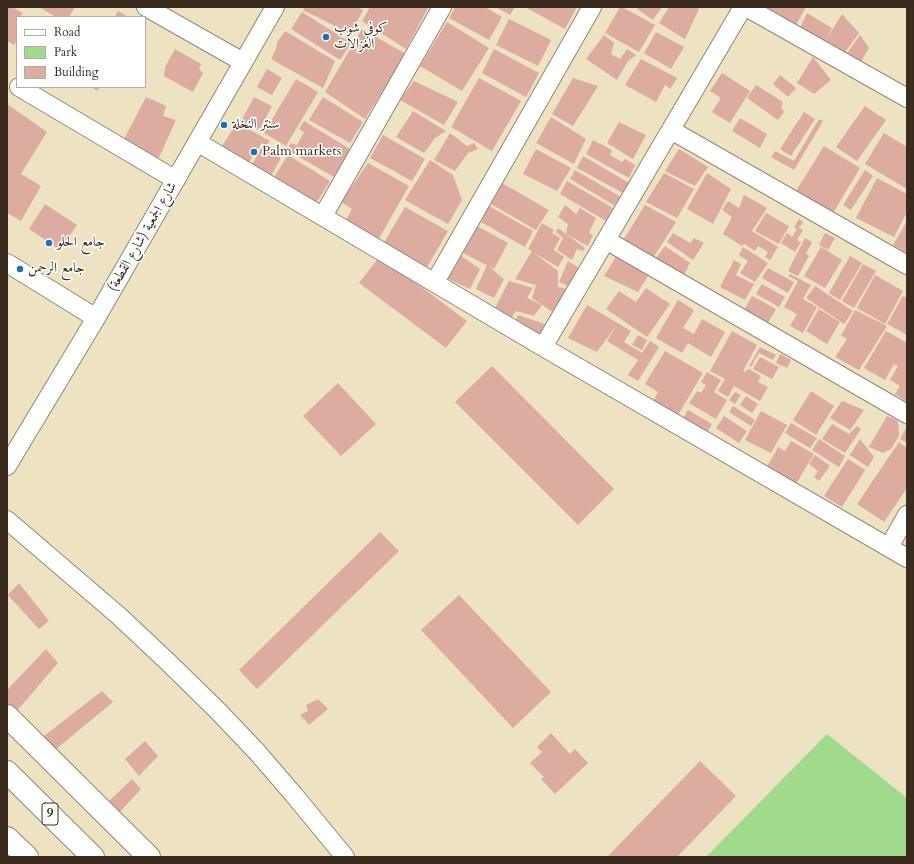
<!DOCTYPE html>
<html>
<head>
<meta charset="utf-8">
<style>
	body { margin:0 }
	#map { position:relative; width:914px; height:864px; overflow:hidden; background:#ede2c2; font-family:Cardo,serif }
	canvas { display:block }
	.frame { position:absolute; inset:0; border:8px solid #3b2a1e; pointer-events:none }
	.legend { position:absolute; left:16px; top:16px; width:130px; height:72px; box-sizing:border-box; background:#fff; border:1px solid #b1aaa5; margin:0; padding:5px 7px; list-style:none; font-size:12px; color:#3b2a1e }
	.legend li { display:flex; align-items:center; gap:8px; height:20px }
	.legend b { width:20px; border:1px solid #b1aaa5 }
</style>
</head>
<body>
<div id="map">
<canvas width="914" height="864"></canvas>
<div class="frame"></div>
<ul class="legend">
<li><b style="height:5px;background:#fff"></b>Road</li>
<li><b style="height:11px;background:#a0da8d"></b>Park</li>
<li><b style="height:11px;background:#ddaca1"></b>Building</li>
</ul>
</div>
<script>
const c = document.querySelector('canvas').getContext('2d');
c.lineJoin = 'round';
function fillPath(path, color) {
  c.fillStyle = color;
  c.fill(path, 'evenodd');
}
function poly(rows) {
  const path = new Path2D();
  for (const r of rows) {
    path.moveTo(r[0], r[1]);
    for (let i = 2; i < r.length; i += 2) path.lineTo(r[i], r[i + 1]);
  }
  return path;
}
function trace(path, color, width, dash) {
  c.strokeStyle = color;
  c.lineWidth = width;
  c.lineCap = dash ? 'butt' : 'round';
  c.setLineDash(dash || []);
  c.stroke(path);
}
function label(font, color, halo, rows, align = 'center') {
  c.font = font + ' Cardo,Amiri,serif';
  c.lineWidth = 3;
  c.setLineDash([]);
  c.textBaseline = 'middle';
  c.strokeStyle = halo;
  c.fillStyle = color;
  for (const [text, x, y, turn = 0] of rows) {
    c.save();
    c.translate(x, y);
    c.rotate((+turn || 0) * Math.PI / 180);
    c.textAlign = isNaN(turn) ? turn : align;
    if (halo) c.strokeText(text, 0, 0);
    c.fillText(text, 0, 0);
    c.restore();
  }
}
fillPath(poly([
	[827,734,907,798,907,857,706,857]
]), '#a0da8d');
fillPath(poly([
	[7,7,12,7,23,13,20,17,17,17,17,40,14,45,7,41],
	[39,7,75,7,69,17,56,17],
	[305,7,356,7,363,10,351,34,303,10],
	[370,7,425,7,428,8,406,49,362,21],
	[455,7,485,7,502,17,489,40,449,18],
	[495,7,515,7,510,15],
	[525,7,577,7,565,29],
	[620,7,622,7,655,25,639,52,605,33],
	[638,7,662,7,653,20,637,9],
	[669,7,695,7,699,9,685,39,659,23],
	[770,7,806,7,796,25,769,9],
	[118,11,128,17,115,17],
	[302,12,351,43,340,60,291,29],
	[807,13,832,28,825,41,842,14,859,33,841,58,798,32],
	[509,19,551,40,538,66,496,45],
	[447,22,489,48,462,91,420,66],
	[362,29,406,54,365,119,325,92],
	[285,31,335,61,323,88,271,59,276,49,277,42],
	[656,32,684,47,671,69,644,53],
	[604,35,614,43,611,54,620,59,627,49,636,55,628,61,617,80,586,59],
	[860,35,869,48,858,67,843,59],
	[175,49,201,64,199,69,203,73,193,92,164,76,165,67],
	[494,49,539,73,526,97,482,73],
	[813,57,831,80,814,94,797,83],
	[641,59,677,78,670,89,665,85,656,102,625,85],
	[267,69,282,78,272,95,257,87],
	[722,73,750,91,730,123,712,112,721,98,710,91],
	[780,75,796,88,788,97,773,84],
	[479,78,521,101,492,151,451,127],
	[573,78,598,86,573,126,552,114],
	[296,79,318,92,286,146,264,133],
	[414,81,458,102,444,125,400,100],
	[756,85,783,102,781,107,784,112,778,120,747,98],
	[91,87,100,87,97,91],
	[146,97,166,106,163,116,176,120,157,162,122,143],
	[254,97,272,106,259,131,241,121],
	[323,97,363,122,350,143,309,120],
	[7,104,47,132,21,174,41,186,21,221,7,213],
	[865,106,886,120,857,161,836,147],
	[413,111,446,131,435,138,424,153,396,137],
	[804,112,815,119,791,156,780,149],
	[551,117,586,139,574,164,536,143],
	[740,118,767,134,760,148,732,131],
	[819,119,823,121,794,170,771,157,775,151,794,161],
	[304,121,350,149,334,177,287,150,291,143,297,145,304,132,299,129],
	[619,122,646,135,633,159,607,143],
	[237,123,270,141,266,146,262,143,245,168,218,152],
	[450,133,467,146,474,143,478,149,468,153,455,171,434,160],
	[884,133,907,147,907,189,865,164],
	[383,135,425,159,412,181,370,158],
	[593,140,612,150,610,155,622,162,625,159,635,165,629,178,586,154],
	[824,146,860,168,833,213,796,191],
	[262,147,281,158,269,179,250,168],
	[536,149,571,168,557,191,523,174],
	[679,149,708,167,695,186,665,171],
	[288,155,330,181,315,205,273,179],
	[583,156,629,183,623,193,577,168],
	[430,160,453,175,462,200,448,224,405,200],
	[368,163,409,186,378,240,345,222,352,209,341,202],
	[575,170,621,197,614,205,570,179],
	[865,170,873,176,851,210,843,205],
	[664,173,694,189,677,218,646,202],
	[707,173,731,189,713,224,687,209],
	[877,178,907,194,907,212,894,237,856,218],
	[567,181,613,208,606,221,560,194],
	[502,183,549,210,536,230,491,204],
	[744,195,767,208,752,231,778,247,770,260,765,257,768,252,758,246,755,251,744,244,747,240,742,246,723,234,732,217,722,210,728,201,739,208],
	[45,204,77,225,60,250,29,229],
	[565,205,576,214,580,208,596,218,589,233,593,235,588,246,566,234,568,224,558,217],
	[645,205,676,222,653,258,622,242],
	[489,206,533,231,525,247,481,222],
	[405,207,448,231,426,269,383,244],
	[766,213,789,226,779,244,755,231],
	[799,219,803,222,799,228,803,230,797,240,801,242,795,252,781,243,787,233,792,237,797,229,794,227],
	[907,221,907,253,893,245],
	[542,223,554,230,552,233,560,238,554,250,564,257,558,267,533,252,558,271,558,287,567,289,554,313,532,298,536,285,515,279,532,251,528,249],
	[477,226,508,243,494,269,463,253],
	[558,228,585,248,583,251,577,249,572,260,557,250,563,238,556,232],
	[673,233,690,243,694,238,704,243,693,260,667,242],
	[825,233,835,238,828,250,819,245],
	[805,238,812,242,806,254,809,256,798,276,788,271],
	[665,246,690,263,684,275,656,258],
	[743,247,768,263,755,282,740,273,748,261,739,255],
	[821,247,842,260,825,288,804,276],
	[460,255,480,269,470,289,446,278],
	[617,255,648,276,638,292,604,276],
	[380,256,467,321,446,348,359,283],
	[850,256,862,263,840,300,829,293],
	[734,260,741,264,736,275,754,284,745,300,720,287],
	[568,261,582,270,574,289,559,282],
	[863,264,876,271,854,308,842,301],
	[487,265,504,279,494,298,476,289],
	[768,268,794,282,788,293,762,278],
	[790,274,811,285,803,299,817,307,803,333,790,326,797,314,784,307,798,281,788,276],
	[875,275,903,291,885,324,857,308],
	[509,281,533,288,527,298,542,305,534,316,516,311,510,320,494,310],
	[762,284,785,297,779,307,756,294],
	[815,286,853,311,844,324,806,298],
	[646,288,670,304,647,337,606,309,619,291,636,302],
	[752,296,776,309,768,323,744,310],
	[903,296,907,298,907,335,887,324],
	[678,300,694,310,683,328,694,334,702,319,725,332,711,357,688,343,682,353,656,338],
	[587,305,631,331,624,342,642,353,650,341,659,347,638,381,628,375,638,360,607,341,616,326,597,352,568,338],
	[819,309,840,322,827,344,806,331],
	[855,310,887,326,859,370,835,357,847,339,841,336],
	[518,315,545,324,539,337,513,325],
	[732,331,757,345,743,371,745,372,749,369,761,376,758,382,768,387,760,401,734,386,728,397,718,391,725,379,710,371],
	[886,331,907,343,907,402,895,394,900,386,890,380,898,366,894,364,885,380,864,368],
	[638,335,647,340,642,350,632,345],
	[760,347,776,355,773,360,759,353,751,367,749,366],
	[665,351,703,373,678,415,653,401,658,392,645,384],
	[780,354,791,360,787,368,776,363],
	[760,357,779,367,772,379,753,369],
	[492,366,614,489,578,525,455,402],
	[707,372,721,380,714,392,727,400,716,419,689,403,697,391,701,393,706,385,701,382],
	[338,383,376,424,341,456,303,416],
	[811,391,834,406,816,435,793,420],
	[735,392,741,395,735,404,729,400],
	[746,396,758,404,752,413,740,405],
	[842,401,864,410,850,430,830,418],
	[733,406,755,420,751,426,729,412],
	[688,410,712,424,705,436,681,422],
	[761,411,787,425,771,453,745,440],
	[724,416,747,431,739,443,716,428],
	[887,416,898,421,899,436,891,449,883,453,869,447],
	[791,423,817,438,810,448,785,433],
	[832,424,849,434,857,426,861,429,845,453,822,439],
	[907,426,907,443,900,439],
	[819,439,845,456,839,467,812,450],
	[860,439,874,457,868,467,850,455],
	[791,441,814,454,796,484,767,467,778,447,785,451],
	[899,442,907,448,907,488,884,522,857,504],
	[815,455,830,466,819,481,814,477,818,471,809,464],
	[848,459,865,470,842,507,824,496],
	[380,532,399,551,257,689,239,670],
	[19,583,49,621,39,629,8,595],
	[459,595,551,692,513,728,421,630],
	[46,649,58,663,16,712,7,704,7,690],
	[102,691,113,702,55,750,44,736],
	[318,699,328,709,309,725,300,715,308,711,306,705],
	[551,733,570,754,575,749,588,763,555,794,541,779,544,777,530,763,542,752,537,747],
	[145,741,158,756,139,776,125,759],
	[700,761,736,796,677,857,607,857],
	[132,779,141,789,117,815,107,803]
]), '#ddaca1');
const street = poly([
	[146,7,243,62],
	[746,7,907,98],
	[19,87,176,180],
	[671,130,907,265],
	[197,142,543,347,907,558],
	[323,216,442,7],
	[606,240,907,414],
	[7,263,96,318],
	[435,282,592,7],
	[543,347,743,7],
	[7,466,96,318,275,7],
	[7,520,119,616,169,663,218,711,257,752,294,795,345,857],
	[889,547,907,515]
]);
const secondary = poly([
	[7,716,149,857]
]);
const highway = poly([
	[7,772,93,857],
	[7,838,27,857],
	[144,852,148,857]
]);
trace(street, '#948670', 20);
trace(secondary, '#948670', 24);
trace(highway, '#948670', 24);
trace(street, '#fff', 18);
trace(secondary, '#fff', 22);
trace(highway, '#fff', 22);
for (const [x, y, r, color] of [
	[326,37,4,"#1f6fb2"],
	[224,125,4,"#1f6fb2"],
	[254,152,4,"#1f6fb2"],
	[49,243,4,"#1f6fb2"],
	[20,269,4,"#1f6fb2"]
]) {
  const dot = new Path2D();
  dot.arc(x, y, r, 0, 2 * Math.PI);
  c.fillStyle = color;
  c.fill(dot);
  trace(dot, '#fff', 1.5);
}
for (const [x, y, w] of [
	[50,814,16]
]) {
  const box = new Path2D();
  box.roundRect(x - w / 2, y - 11, w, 22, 3);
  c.fillStyle = '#fff';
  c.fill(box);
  trace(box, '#3b2a1e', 1);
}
label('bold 13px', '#3b2a1e', null, [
	["9",50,814]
]);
label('14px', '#3b2a1e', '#fff', [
	["كوفي شوب",334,29],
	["الغزالات",334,45],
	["سنتر النخلة",232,125],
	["Palm markets",262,152],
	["جامع الحلو",57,243],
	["جامع الرحمن",28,269]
], 'left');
label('14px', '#3b2a1e', '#fff', [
	["شارع الجمعية (شارع القطعة)",143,237,-60]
]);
</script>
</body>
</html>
